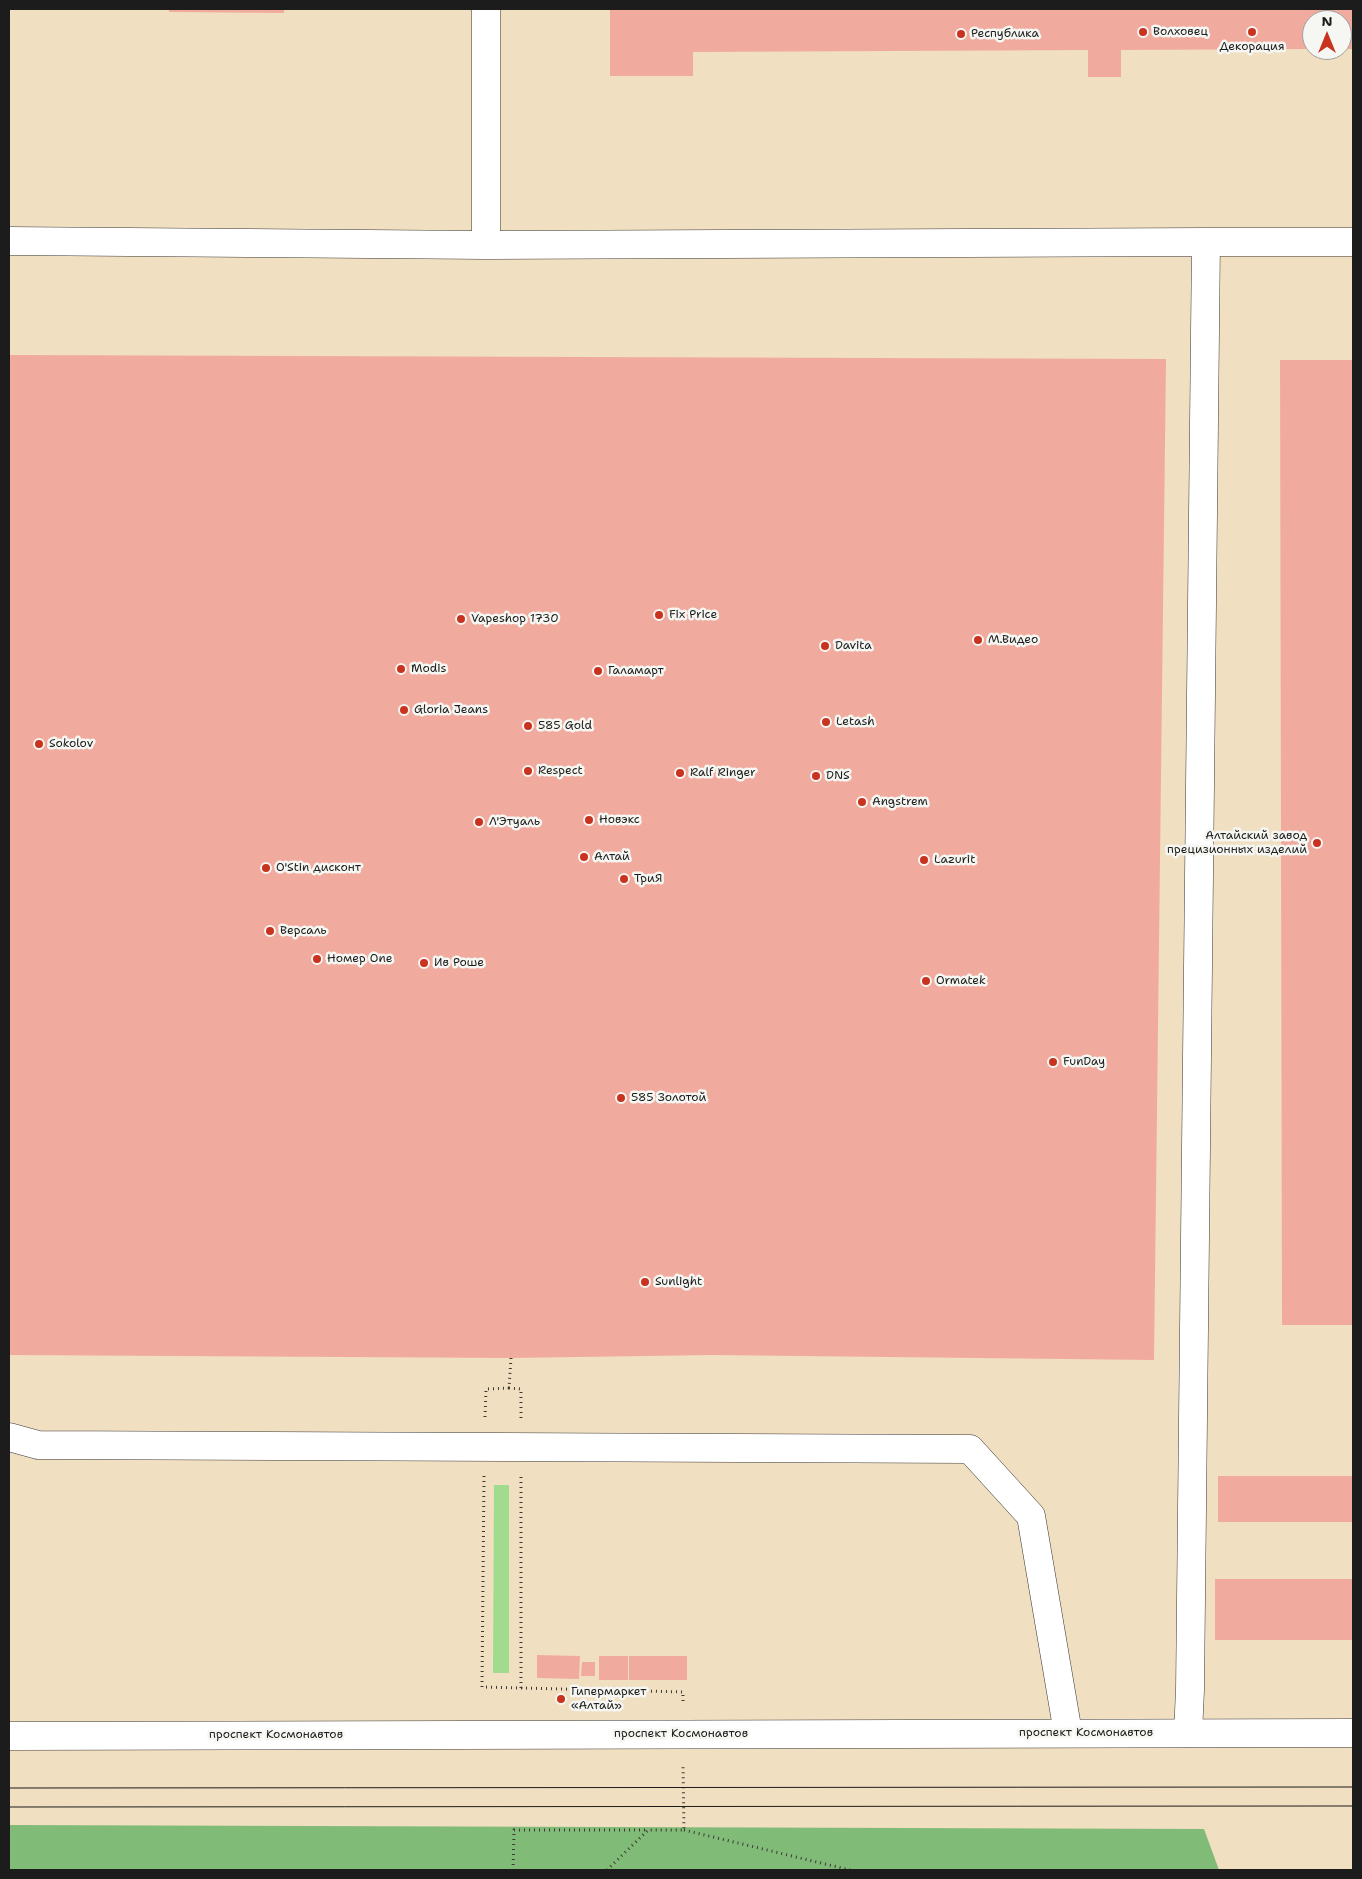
<!DOCTYPE html>
<html>
<head>
<meta charset="utf-8">
<style>
	body { margin:0 }
	#map { position:relative; width:1362px; height:1879px; overflow:hidden; background:#f0dfc1; font-family:"Shantell Sans",sans-serif }
	canvas { display:block }
	.frame { position:absolute; inset:0; border:10px solid #1c1c1c; pointer-events:none }
	.north { position:absolute; left:1302px; top:10px; width:50px; height:50px; box-sizing:border-box; background:#f6f6f2; border:1px solid #9f9f9c; border-radius:50%; rotate:0deg; font-size:14px; font-weight:700; line-height:20px; text-align:center; color:#1c1c1c }
	.north::after { content:''; display:block; margin:auto; width:18px; height:22px; background:#c8321e; clip-path:polygon(50% 0,100% 100%,50% 72%,0 100%) }
</style>
</head>
<body>
<div id="map">
<canvas width="1362" height="1879"></canvas>
<div class="frame"></div>
<div class="north">N</div>
</div>
<script>
const c = document.querySelector('canvas').getContext('2d');
c.lineJoin = 'round';
function fillPath(path, color) {
  c.fillStyle = color;
  c.fill(path, 'evenodd');
}
function poly(rows) {
  const path = new Path2D();
  for (const r of rows) {
    path.moveTo(r[0], r[1]);
    for (let i = 2; i < r.length; i += 2) path.lineTo(r[i], r[i + 1]);
  }
  return path;
}
function trace(path, color, width, dash) {
  c.strokeStyle = color;
  c.lineWidth = width;
  c.lineCap = dash ? 'butt' : 'round';
  c.setLineDash(dash || []);
  c.stroke(path);
}
function label(font, color, halo, rows, align = 'center') {
  c.font = font + ' "Shantell Sans",sans-serif';
  c.lineWidth = 5;
  c.setLineDash([]);
  c.textBaseline = 'middle';
  c.strokeStyle = halo;
  c.fillStyle = color;
  for (const [text, x, y, turn = 0] of rows) {
    c.save();
    c.translate(x, y);
    c.rotate((+turn || 0) * Math.PI / 180);
    c.textAlign = isNaN(turn) ? turn : align;
    if (halo) c.strokeText(text, 0, 0);
    c.fillText(text, 0, 0);
    c.restore();
  }
}
fillPath(poly([
	[494,1485,509,1485,509,1673,493,1673]
]), '#a1db8d');
fillPath(poly([
	[9,1825,1204,1829,1219,1870,9,1870]
]), '#80bb78');
fillPath(poly([
	[169,9,284,9,284,13,169,12],
	[610,9,1353,9,1353,49,1342,49,1342,20,1312,20,1312,49,1121,50,1121,77,1088,77,1088,50,693,52,693,76,610,76],
	[9,355,1166,359,1154,1360,712,1355,511,1358,9,1355],
	[1280,360,1353,360,1353,1325,1282,1325],
	[1218,1476,1353,1476,1353,1522,1218,1522],
	[1215,1579,1353,1579,1353,1640,1215,1640],
	[537,1655,580,1656,579,1679,537,1678],
	[599,1656,628,1656,628,1680,599,1680],
	[629,1656,687,1656,687,1680,629,1680],
	[582,1662,595,1662,595,1676,581,1676]
]), '#f1ab9e');
const minor = poly([
	[9,241,486,245,1206,242,1190,1690,1188,1733],
	[1206,242,1353,242],
	[486,245,486,9],
	[9,1437,38,1445,970,1449,1031,1516,1068,1733]
]);
const major = poly([
	[9,1736,1353,1733]
]);
trace(minor, '#3c3935', 29);
trace(major, '#3c3935', 29);
trace(poly([
	[511,1358,509,1388,521,1389,521,1418],
	[485,1417,486,1389,509,1388],
	[484,1476,482,1687,521,1688,521,1477],
	[521,1688,683,1692,683,1705],
	[684,1830,850,1870],
	[513,1870,514,1830,648,1830],
	[607,1870,648,1830,684,1830,683,1764]
]), '#3c3935', 3, [1, 4]);
trace(minor, '#fff', 28);
trace(major, '#fff', 28);
trace(poly([
	[9,1788,1353,1787],
	[9,1807,1353,1806]
]), '#1c1c1c', 1);
for (const [x, y, r, color] of [
	[1143,32,5,"#c8321e"],
	[1252,32,5,"#c8321e"],
	[961,34,5,"#c8321e"],
	[659,615,5,"#c8321e"],
	[461,619,5,"#c8321e"],
	[978,640,5,"#c8321e"],
	[825,646,5,"#c8321e"],
	[401,669,5,"#c8321e"],
	[598,671,5,"#c8321e"],
	[404,710,5,"#c8321e"],
	[826,722,5,"#c8321e"],
	[528,726,5,"#c8321e"],
	[39,744,5,"#c8321e"],
	[528,771,5,"#c8321e"],
	[680,773,5,"#c8321e"],
	[816,776,5,"#c8321e"],
	[862,802,5,"#c8321e"],
	[589,820,5,"#c8321e"],
	[479,822,5,"#c8321e"],
	[1317,843,5,"#c8321e"],
	[584,857,5,"#c8321e"],
	[924,860,5,"#c8321e"],
	[266,868,5,"#c8321e"],
	[624,879,5,"#c8321e"],
	[270,931,5,"#c8321e"],
	[317,959,5,"#c8321e"],
	[424,963,5,"#c8321e"],
	[926,981,5,"#c8321e"],
	[1053,1062,5,"#c8321e"],
	[621,1098,5,"#c8321e"],
	[645,1282,5,"#c8321e"],
	[561,1699,5,"#c8321e"]
]) {
  const dot = new Path2D();
  dot.arc(x, y, r, 0, 2 * Math.PI);
  c.fillStyle = color;
  c.fill(dot);
  trace(dot, '#f6f6f2', 2);
}
label('12px', '#1c1c1c', '#f6f6f2', [
	["Волховец",1153,32],
	["Республика",971,34],
	["Декорация",1252,47,"center"],
	["Fix Price",669,615],
	["Vapeshop 1730",471,619],
	["М.Видео",988,640],
	["Davita",835,646],
	["Modis",411,669],
	["Галамарт",608,671],
	["Gloria Jeans",414,710],
	["Letash",836,722],
	["585 Gold",538,726],
	["Sokolov",49,744],
	["Respect",538,771],
	["Ralf Ringer",690,773],
	["DNS",826,776],
	["Angstrem",872,802],
	["Новэкс",599,820],
	["Л'Этуаль",489,822],
	["Алтайский завод",1307,836,"right"],
	["прецизионных изделий",1307,850,"right"],
	["Алтай",594,857],
	["Lazurit",934,860],
	["O'Stin дисконт",276,868],
	["ТриЯ",634,879],
	["Версаль",280,931],
	["Номер One",327,959],
	["Ив Роше",434,963],
	["Ormatek",936,981],
	["FunDay",1063,1062],
	["585 Золотой",631,1098],
	["Sunlight",655,1282],
	["Гипермаркет",571,1692],
	["«Алтай»",571,1706]
], 'left');
label('12px', '#1c1c1c', '#f6f6f2', [
	["проспект Космонавтов",1086,1733],
	["проспект Космонавтов",681,1734],
	["проспект Космонавтов",276,1735]
]);
</script>
</body>
</html>
